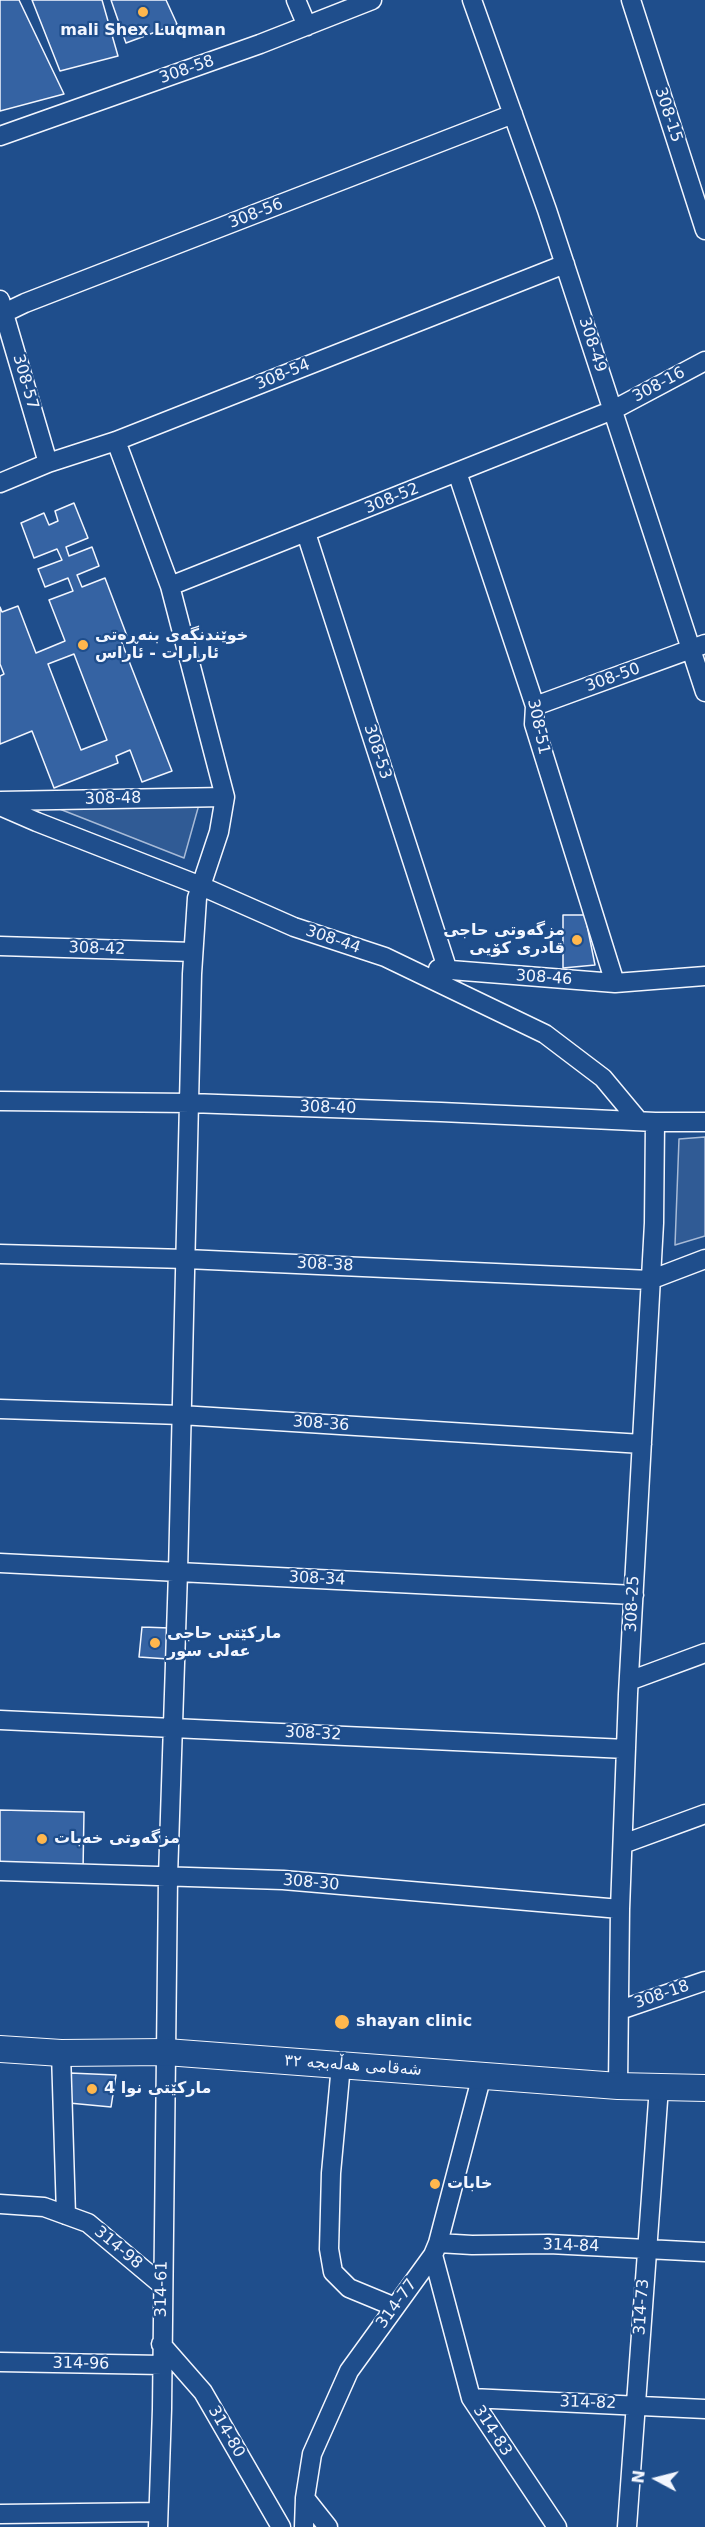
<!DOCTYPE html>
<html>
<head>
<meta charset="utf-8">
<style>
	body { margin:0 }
	#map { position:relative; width:705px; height:2527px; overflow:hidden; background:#1f4e8c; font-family:"DejaVu Sans",sans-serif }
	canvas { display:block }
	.north { position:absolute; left:627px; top:2449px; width:60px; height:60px; -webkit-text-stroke:4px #1f4e8c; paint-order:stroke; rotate:277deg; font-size:16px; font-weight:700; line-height:24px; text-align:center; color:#f2f6ff }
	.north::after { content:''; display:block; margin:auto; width:21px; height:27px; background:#f2f6ff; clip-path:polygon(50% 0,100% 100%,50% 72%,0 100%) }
</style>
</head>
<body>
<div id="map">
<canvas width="705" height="2527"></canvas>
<div class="north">N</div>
</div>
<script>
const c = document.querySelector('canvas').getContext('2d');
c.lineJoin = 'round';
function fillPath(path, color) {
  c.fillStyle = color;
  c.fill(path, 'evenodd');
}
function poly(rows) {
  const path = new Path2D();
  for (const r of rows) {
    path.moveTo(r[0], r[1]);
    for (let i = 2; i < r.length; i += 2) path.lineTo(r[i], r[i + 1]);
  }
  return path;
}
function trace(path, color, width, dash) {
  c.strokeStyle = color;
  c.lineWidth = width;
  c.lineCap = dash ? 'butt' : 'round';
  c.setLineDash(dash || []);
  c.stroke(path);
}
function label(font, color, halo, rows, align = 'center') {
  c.font = font + ' "DejaVu Sans",Cairo,sans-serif';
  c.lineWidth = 4.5;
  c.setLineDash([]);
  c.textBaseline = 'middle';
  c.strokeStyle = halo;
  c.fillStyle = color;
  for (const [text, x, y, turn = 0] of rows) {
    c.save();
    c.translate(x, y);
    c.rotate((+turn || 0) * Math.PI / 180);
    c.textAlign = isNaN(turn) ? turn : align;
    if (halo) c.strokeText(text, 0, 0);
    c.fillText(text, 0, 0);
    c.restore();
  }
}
const built = poly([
	[200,801,184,858,57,808,200,801],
	[705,1137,705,1236,675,1245,679,1139,705,1137]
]);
fillPath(built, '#305b95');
trace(built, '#a8bbd7', 1.5);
const building = poly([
	[0,0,19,0,64,94,0,111,0,0],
	[32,0,102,0,118,56,60,71,32,0],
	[111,0,166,0,177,24,126,43,111,0],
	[74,503,88,538,66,547,69,556,92,547,99,566,77,575,82,587,105,578,127,636,120,638,172,771,142,782,130,750,116,756,118,763,54,788,32,731,0,744,0,676,4,674,0,664,0,607,2,612,18,606,36,653,65,641,49,600,73,591,68,578,45,587,38,569,62,560,57,549,34,558,21,523,44,513,49,525,58,521,55,511,74,503],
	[74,654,107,740,81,750,48,664,74,654],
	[563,915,585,915,595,965,563,968,563,915],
	[142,1627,170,1628,168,1659,139,1657,142,1627],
	[0,1810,84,1812,83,1871,0,1865,0,1810],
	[70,2073,116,2075,111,2107,69,2103,70,2073]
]);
fillPath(building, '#3563a3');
trace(building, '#f2f6ff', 1.5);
const street = poly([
	[296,0,307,26],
	[472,0,547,210,705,692],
	[631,0,705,230],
	[0,136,260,44,372,0],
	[0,300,48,463],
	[0,315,25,303,513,114],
	[116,441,170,586,225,797,219,832,197,898,192,974,178,1572,168,1877,162,2409,158,2527],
	[457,472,535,706,534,724,615,983],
	[0,483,48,463,116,441,565,264],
	[306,533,448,971],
	[170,586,613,410,705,361],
	[535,706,705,644],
	[0,801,225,797],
	[0,806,37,822,201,886,294,927,385,957,545,1034,603,1078,638,1120],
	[0,946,193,952],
	[438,969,615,983,705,976],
	[0,1101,190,1103,441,1112,655,1122,705,1122],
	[0,1254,186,1259,650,1280,705,1259],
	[0,1409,181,1415,642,1444],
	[0,1563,634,1595],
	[629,1681,705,1653],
	[0,1720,626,1749],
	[623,1844,705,1814],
	[0,1871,283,1880,620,1909],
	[620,2010,705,1981],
	[61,2053,66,2215],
	[341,2065,331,2173,329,2249,333,2272,349,2288,395,2307],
	[618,2086,620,1909,628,1694,654,1223,655,1122],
	[0,2204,44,2207,88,2223,162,2285],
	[438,2243,472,2245,549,2244,705,2252],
	[433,2255,471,2398,557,2527],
	[161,2344,203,2392,281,2527],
	[0,2362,162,2365],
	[471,2398,705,2409],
	[305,2498,328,2527],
	[0,2514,158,2512],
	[304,2527,305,2498,312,2454,349,2371,433,2255,438,2243,482,2075],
	[627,2527,659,2087]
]);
const secondary = poly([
	[0,2049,61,2053,166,2052,618,2086,705,2088]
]);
trace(street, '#f2f6ff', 21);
trace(secondary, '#f2f6ff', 28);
trace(street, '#1f4e8c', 18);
trace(secondary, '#1f4e8c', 26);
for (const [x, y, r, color] of [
	[143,12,6,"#ffb74d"],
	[83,645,6,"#ffb74d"],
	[577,940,6,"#ffb74d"],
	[155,1643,6,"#ffb74d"],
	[42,1839,6,"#ffb74d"],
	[342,2022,8,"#ffb74d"],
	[92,2089,6,"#ffb74d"],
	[435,2184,6,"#ffb74d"]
]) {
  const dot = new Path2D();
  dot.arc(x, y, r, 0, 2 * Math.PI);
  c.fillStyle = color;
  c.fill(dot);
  trace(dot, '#1f4e8c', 2);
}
label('bold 16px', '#f2f6ff', '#1f4e8c', [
	["mali Shex Luqman",143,31,"center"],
	["خوێندنگەی بنەڕەتی",95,636],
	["ئارارات - ئاراس",95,654],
	["مزگەوتی حاجی",565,931,"right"],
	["قادری کۆیی",565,949,"right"],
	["مارکێتی حاجی",167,1634],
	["عەلی سور",167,1652],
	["مزگەوتی خەبات",54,1839],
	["shayan clinic",356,2022],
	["مارکێتی نوا 4",104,2089],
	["خابات",447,2184]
], 'left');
label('16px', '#f2f6ff', '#1f4e8c', [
	["308-58",187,70,-19],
	["308-15",668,115,72],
	["308-56",256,214,-21],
	["308-49",592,345,72],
	["308-54",283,375,-22],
	["308-57",25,382,74],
	["308-16",659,385,-28],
	["308-52",392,499,-22],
	["308-50",613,678,-20],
	["308-51",538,727,78],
	["308-53",377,752,72],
	["308-48",113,799,-1],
	["308-44",333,940,19],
	["308-42",97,949,2],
	["308-46",544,978,4],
	["308-40",328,1108,2],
	["308-38",325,1265,3],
	["308-36",321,1424,4],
	["308-34",317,1579,3],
	["308-25",633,1604,-87],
	["308-32",313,1734,3],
	["308-30",311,1883,5],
	["308-18",662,1995,-19],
	["شەقامی هەڵەبجە ٣٢",353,2066,4],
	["314-84",571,2246,2],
	["314-98",118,2248,40],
	["314-61",162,2289,-89],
	["314-77",397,2304,-54],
	["314-73",642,2307,-86],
	["314-96",81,2364,1],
	["314-82",588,2403,2],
	["314-83",492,2431,57],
	["314-80",226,2432,60]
]);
</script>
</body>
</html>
